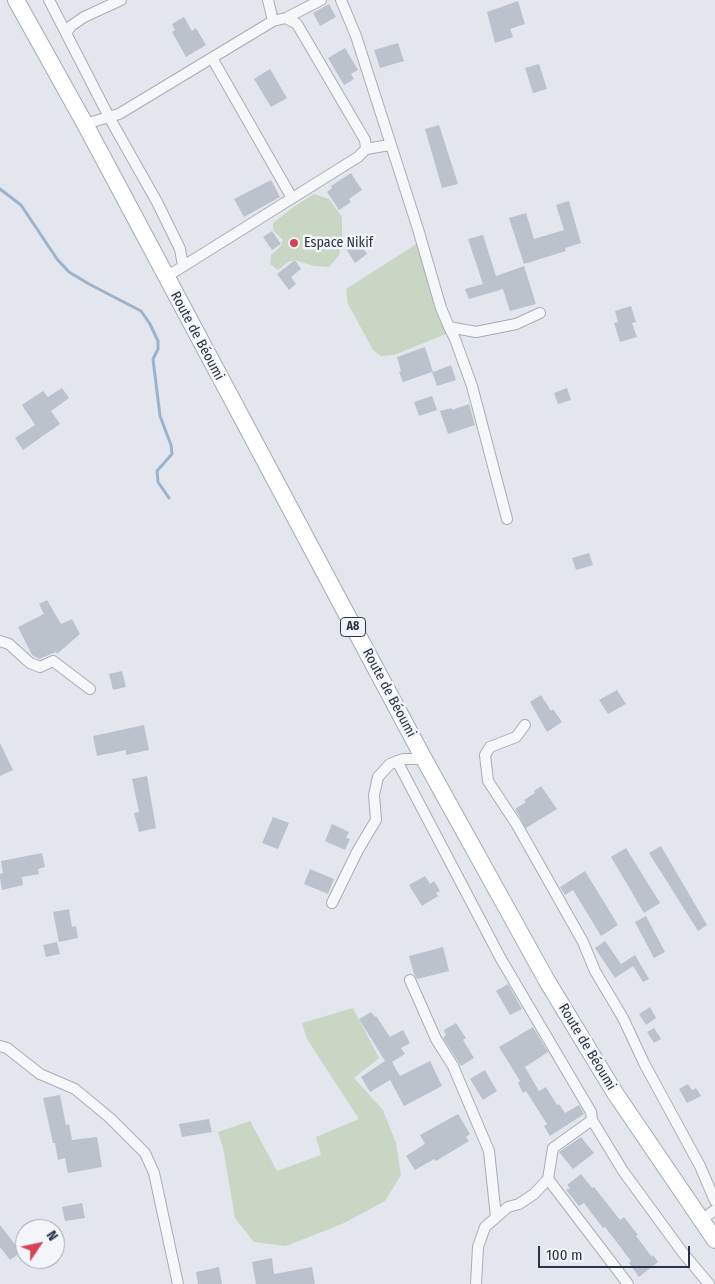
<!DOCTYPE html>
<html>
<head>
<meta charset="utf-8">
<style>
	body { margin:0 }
	#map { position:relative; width:715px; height:1284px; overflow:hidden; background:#e3e6ec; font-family:"Fira Sans Condensed",sans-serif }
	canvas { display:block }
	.north { position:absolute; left:15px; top:1219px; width:50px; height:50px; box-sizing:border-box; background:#f3f5f9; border:1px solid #a2a7b1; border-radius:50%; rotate:56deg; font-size:14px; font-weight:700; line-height:20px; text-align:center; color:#293345 }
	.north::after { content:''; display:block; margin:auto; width:18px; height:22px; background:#d64257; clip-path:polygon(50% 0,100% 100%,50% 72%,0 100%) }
	.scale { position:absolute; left:538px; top:1246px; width:152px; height:22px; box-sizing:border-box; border:2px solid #293345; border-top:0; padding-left:6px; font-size:15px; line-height:18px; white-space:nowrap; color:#293345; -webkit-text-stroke:4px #f3f5f9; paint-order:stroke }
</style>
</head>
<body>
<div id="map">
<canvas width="715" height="1284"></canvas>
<div class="north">N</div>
<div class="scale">100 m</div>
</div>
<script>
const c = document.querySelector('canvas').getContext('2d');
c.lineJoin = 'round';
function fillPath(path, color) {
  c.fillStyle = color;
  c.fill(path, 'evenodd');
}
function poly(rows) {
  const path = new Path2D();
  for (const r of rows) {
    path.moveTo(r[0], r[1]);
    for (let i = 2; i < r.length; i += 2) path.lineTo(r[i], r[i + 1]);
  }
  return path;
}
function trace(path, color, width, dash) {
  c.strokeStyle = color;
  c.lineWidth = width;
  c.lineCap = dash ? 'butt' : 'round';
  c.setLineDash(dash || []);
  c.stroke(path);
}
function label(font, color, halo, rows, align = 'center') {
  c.font = font + ' "Fira Sans Condensed",sans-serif';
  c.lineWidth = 5;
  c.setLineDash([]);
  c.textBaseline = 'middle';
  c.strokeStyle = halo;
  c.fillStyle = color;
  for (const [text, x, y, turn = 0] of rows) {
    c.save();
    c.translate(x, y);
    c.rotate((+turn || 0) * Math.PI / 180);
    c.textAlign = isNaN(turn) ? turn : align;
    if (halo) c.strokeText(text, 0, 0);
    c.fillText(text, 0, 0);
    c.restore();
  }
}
fillPath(poly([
	[314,194,329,199,342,217,342,236,339,255,329,267,314,266,295,260,288,262,278,270,270,264,271,255,281,246,283,240,273,230,273,223,295,206],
	[418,243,456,330,394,355,381,356,373,350,348,304,346,289],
	[353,1008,379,1058,354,1078,383,1110,396,1143,401,1175,385,1201,342,1224,286,1246,254,1242,235,1218,223,1148,218,1132,250,1121,277,1171,321,1155,316,1137,359,1119,307,1039,302,1023]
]), '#c8d6c3');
trace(poly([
	[0,189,21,205,57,259,69,272,89,284,141,311,150,324,158,341,158,349,153,359,160,416,171,445,172,454,157,471,158,482,169,498]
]), '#9cb3cd', 3);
fillPath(poly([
	[518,1,525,24,510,29,513,37,495,43,487,12],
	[329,4,336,17,320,26,313,13],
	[184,17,192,31,196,28,206,45,186,57,172,32,175,30,172,24],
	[398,43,404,61,380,68,374,50],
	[345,48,358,70,351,74,354,79,344,85,328,58],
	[539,64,547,89,533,93,525,68],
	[270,69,287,98,271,107,254,79],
	[439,125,458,184,442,188,425,129],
	[351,173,362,190,349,199,351,202,339,210,327,192,332,188,331,186],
	[271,180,280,197,244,217,234,199],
	[569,201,581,243,565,248,566,251,524,264,509,218,526,213,534,239,564,230,556,205],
	[272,231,281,244,272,250,263,237],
	[483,235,496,276,524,266,536,304,510,311,503,289,469,299,465,289,483,284,468,239],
	[355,236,367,254,355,263,343,244],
	[295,260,301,269,291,277,296,284,289,290,277,274],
	[631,306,636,322,632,323,637,337,620,342,614,323,618,322,615,311],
	[425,347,433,372,451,365,456,380,437,386,432,372,403,382,399,372,401,371,397,357],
	[62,388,69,398,51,411,60,424,23,450,15,438,35,425,22,405,43,391,48,397],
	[567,388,571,400,558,404,554,393],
	[432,396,437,410,419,416,414,402],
	[469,404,475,425,448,434,440,411,452,408,452,410],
	[589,553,593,565,576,570,572,558],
	[47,600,61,624,72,619,80,634,57,654,56,652,39,659,32,655,18,627,44,614,39,604],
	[122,671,126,687,113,690,109,674],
	[617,690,626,704,608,714,599,700],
	[541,695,551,711,553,709,562,722,547,732,530,702],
	[144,725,149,750,126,755,126,750,97,756,93,736],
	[0,743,13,770,0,776],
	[147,776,156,828,139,832,134,813,139,812,132,779],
	[541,786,557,809,526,828,515,809,526,802,524,800,535,793,534,791],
	[273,817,289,823,278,849,262,843],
	[332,824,349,832,346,838,350,839,345,850,325,841],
	[661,846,707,925,698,931,649,853],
	[626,848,660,903,644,913,611,857],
	[42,853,45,867,38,869,39,874,22,877,23,885,2,890,0,878,0,874,3,873,1,861],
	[310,869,334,879,328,894,304,884],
	[585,871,618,925,601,936,573,890,565,895,560,887],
	[425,876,430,884,434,881,440,891,436,893,438,896,422,906,409,885],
	[69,909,72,927,76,926,78,938,59,942,53,912],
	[646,916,665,952,654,958,635,922],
	[605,941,621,964,635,955,649,979,643,982,633,966,615,978,595,948],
	[57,942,60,954,46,957,43,945],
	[443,947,449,971,417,979,414,974,409,956],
	[508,984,522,1009,510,1015,496,991],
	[650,1007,656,1018,646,1025,639,1014],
	[371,1012,375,1017,376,1016,390,1037,403,1030,410,1043,401,1048,405,1054,392,1062,400,1076,430,1061,442,1086,404,1106,390,1080,370,1092,361,1077,385,1061,359,1019],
	[456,1023,466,1038,463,1040,474,1058,461,1066,443,1038,446,1035,444,1030],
	[533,1027,548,1052,525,1067,539,1091,546,1087,557,1105,559,1104,565,1113,579,1105,584,1114,550,1136,544,1126,547,1124,526,1091,523,1093,518,1083,520,1081,499,1047],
	[654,1028,661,1039,654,1043,647,1032],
	[485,1070,497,1091,483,1100,470,1079],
	[688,1084,692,1090,696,1088,701,1096,687,1103,679,1089],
	[60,1095,66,1125,69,1124,72,1140,97,1137,102,1167,68,1173,65,1158,58,1160,55,1143,53,1143,43,1098],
	[458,1114,470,1134,466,1137,469,1141,436,1161,434,1159,415,1170,406,1156,425,1144,420,1135],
	[209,1119,212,1132,182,1137,179,1124],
	[581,1137,594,1153,573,1169,559,1152],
	[581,1174,592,1188,594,1187,620,1220,624,1217,638,1235,636,1236,652,1257,653,1255,658,1262,639,1277,629,1263,631,1261,605,1227,603,1228,584,1203,579,1206,566,1190,570,1188,567,1185],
	[82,1203,85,1218,65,1221,62,1207],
	[0,1225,21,1252,10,1260,0,1247],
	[272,1258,274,1274,312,1267,315,1284,256,1284,252,1262],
	[219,1267,222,1284,198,1284,196,1272]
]), '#bcc2cc');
const minor = poly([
	[49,0,109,117,157,202,180,249,183,266],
	[268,0,273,21],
	[341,0,356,36,418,229,441,308,449,327,476,332,516,324,540,313],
	[286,18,297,24,365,140,366,149],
	[67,32,71,26,84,17,121,0],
	[212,58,292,198],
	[85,124,119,114,273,21,286,18,321,0],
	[166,277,358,157,366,149,390,145],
	[449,327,455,339,472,386,507,519],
	[0,641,9,644,30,663,40,667,53,661,90,689],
	[525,725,516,737,490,747,485,755,488,781,517,825,583,942,595,971,623,1018,644,1063,700,1166,715,1201],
	[397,761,501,959,591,1112,592,1120,623,1171,683,1253,709,1284],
	[332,903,358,850,376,820,374,795,378,777,390,764,403,759,424,759],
	[410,980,436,1039,453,1066,489,1151,496,1217],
	[0,1046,7,1048,40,1074,75,1089,110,1118,145,1153,154,1173,178,1284],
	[548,1179,628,1284],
	[701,1220,715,1210],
	[476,1284,478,1247,485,1227,508,1207,519,1204,534,1194,548,1179,553,1148,592,1120]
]);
const primary = poly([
	[16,0,85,124,424,759,547,981,615,1093,715,1240]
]);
trace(minor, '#a7adb7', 12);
trace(primary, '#a1aab8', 18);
trace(minor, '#f6f7f9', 10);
trace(primary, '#fff', 16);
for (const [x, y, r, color] of [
	[294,243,5,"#d64257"]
]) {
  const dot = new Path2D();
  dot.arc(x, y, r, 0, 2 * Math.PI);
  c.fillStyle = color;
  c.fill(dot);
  trace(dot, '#f3f5f9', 2);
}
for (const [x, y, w] of [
	[353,627,25]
]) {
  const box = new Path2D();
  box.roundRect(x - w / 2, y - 9.5, w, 19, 4);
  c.fillStyle = '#f3f5f9';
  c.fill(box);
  trace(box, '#293345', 1);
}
label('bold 12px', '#293345', null, [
	["A8",353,627]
]);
label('14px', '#293345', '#f3f5f9', [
	["Espace Nikif",304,243]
], 'left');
label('14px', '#293345', '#f3f5f9', [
	["Route de Béoumi",197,336,62],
	["Route de Béoumi",389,693,62],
	["Route de Béoumi",587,1047,59]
]);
</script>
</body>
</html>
